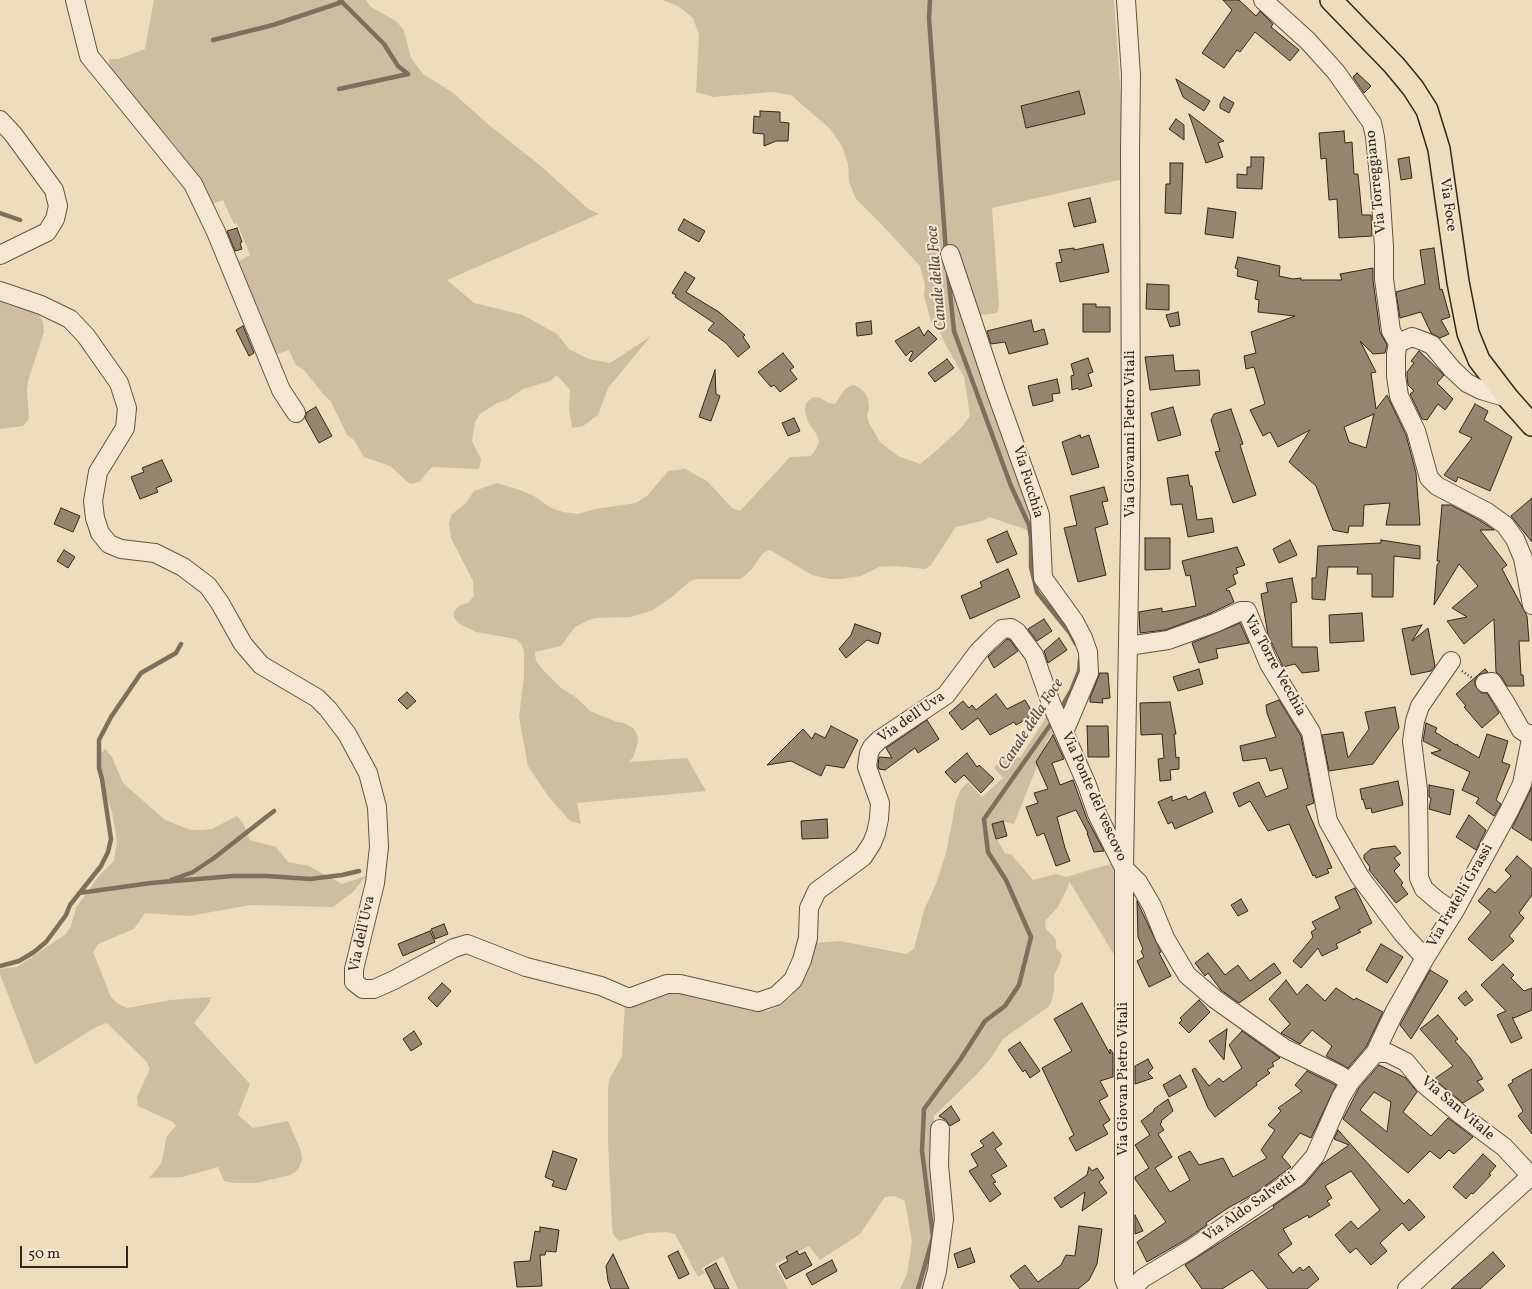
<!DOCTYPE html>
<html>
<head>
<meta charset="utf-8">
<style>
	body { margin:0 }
	#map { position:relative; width:1532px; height:1289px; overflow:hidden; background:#eedcbd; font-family:Vollkorn,serif }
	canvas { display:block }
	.scale { position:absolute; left:20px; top:1246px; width:108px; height:22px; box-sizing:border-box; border:2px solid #34271a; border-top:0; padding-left:6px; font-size:15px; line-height:18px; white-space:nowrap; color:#34271a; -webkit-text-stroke:4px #f4e8d4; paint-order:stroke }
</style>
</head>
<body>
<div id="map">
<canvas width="1532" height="1289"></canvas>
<div class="scale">50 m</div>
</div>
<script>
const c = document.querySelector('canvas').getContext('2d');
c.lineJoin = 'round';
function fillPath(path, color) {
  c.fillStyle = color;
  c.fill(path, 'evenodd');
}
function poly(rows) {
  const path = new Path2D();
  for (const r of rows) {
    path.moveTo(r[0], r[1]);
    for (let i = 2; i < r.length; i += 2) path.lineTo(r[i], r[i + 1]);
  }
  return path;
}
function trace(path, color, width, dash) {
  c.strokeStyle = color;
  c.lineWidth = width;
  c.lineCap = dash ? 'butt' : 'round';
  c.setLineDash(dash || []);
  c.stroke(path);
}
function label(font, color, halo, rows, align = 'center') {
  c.font = font + ' Vollkorn,serif';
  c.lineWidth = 4;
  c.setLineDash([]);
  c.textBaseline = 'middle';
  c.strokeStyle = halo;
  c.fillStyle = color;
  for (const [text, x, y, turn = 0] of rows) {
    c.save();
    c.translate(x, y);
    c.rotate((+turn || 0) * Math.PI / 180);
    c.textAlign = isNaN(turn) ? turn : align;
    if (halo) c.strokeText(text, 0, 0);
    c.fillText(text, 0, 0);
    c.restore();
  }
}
fillPath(poly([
	[154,0,366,0,371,7,396,21,403,29,406,38,411,58,423,74,452,92,489,125,542,167,587,208,599,214,447,280,474,303,523,315,557,334,570,350,589,359,610,363,651,336,608,388,598,415,583,426,572,428,569,408,570,390,557,375,550,381,523,389,507,400,497,403,480,414,475,422,472,441,481,459,479,469,432,467,419,482,410,484,390,466,364,457,354,440,347,435,331,402,323,394,304,370,295,364,289,350,272,356,234,264,250,255,237,223,234,224,223,200,212,204,179,150,110,70,109,59,118,59,145,49],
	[662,0,1114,0,1122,113,1123,179,992,208,999,306,997,313,981,315,966,319,1032,512,1036,533,989,517,982,521,956,527,931,565,925,569,896,566,879,567,861,576,841,579,829,579,812,575,770,550,763,553,752,569,741,579,696,579,689,582,672,597,651,611,630,617,596,618,589,620,575,627,561,646,535,652,536,661,543,670,561,688,577,698,590,711,617,722,624,723,633,728,637,734,638,741,634,756,629,762,687,758,706,791,577,803,581,824,570,821,548,796,528,766,519,717,524,676,524,652,522,645,517,640,510,638,476,632,460,624,454,618,454,611,460,605,468,603,474,596,473,581,451,538,449,523,452,514,466,503,474,491,497,483,520,490,534,496,551,508,563,512,578,514,595,509,636,503,648,495,668,471,685,469,707,481,732,508,740,511,790,457,811,456,816,449,819,442,817,435,808,422,805,411,806,403,813,397,821,398,828,403,835,404,846,388,853,385,860,388,865,393,868,399,869,408,867,415,869,423,880,442,898,456,920,464,937,450,961,428,970,416,964,377,944,342,938,326,931,322,924,295,925,285,920,266,883,226,856,199,849,182,848,164,842,146,830,129,791,95,772,92,713,97,696,92,699,35,693,18,678,6],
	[0,297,37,311,43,322,44,332,28,381,27,391,29,419,23,426,0,429],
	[1048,714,1056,730,1047,741,1014,824,1005,822,993,828,999,843,1005,853,1012,855,1033,880,1056,874,1066,877,1114,863,1115,956,1069,881,1068,887,1058,907,1045,921,1046,929,1053,936,1056,941,1056,948,1062,954,1060,963,1054,975,1054,990,1051,1003,1048,1007,1003,1039,991,1058,976,1075,934,1116,934,1126,940,1229,927,1289,900,1289,907,1274,912,1242,905,1201,894,1196,885,1197,860,1234,820,1260,809,1246,775,1264,788,1289,738,1289,723,1256,702,1268,705,1273,698,1277,675,1234,666,1232,647,1233,619,1241,613,1234,612,1225,608,1141,608,1090,609,1080,622,1056,625,1003,675,990,728,1001,748,1009,768,1011,783,1004,793,995,802,981,815,943,840,941,906,954,914,949,924,910,936,884,946,853,956,801,961,789,968,782,982,797,1003,778,994,768,1008,751,1020,758],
	[105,749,112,757,123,783,165,820,191,830,201,830,212,829,237,816,243,823,250,840,276,847,288,862,309,866,342,884,366,876,353,892,333,907,251,905,189,916,145,913,134,929,98,944,93,952,111,997,118,1004,127,1008,170,1000,212,997,208,1005,194,1023,250,1084,238,1115,253,1128,288,1121,301,1151,302,1160,298,1170,290,1175,257,1183,235,1183,224,1181,218,1167,182,1177,149,1178,161,1164,167,1136,176,1126,173,1122,138,1106,137,1097,150,1069,146,1061,107,1023,96,1027,35,1065,0,974,0,969,17,967,66,934,71,926,76,908,98,877,114,861,117,841,112,812,102,785,98,766,98,757]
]), '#cebda1');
trace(poly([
	[340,0,384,44,398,66,408,74],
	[930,0,929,18,946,252],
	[213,40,273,25,342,2],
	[339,89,408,74],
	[0,213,20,220],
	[948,273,954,331,1011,486,1029,525,1031,538,1031,567,1037,592,1070,633,1076,644],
	[1060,710,1071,691,1079,671,1080,660],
	[171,880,193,872,214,858,274,811],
	[79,893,151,883,233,876,267,876,310,879,342,875,359,871],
	[0,966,19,961,34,952,46,942,66,915,70,905,101,866,108,852,111,839,102,779,99,768,99,740,111,717,141,673,176,653,181,644],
	[918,1289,933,1237,922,1151,924,1109,960,1060,985,1021,1005,1006,1019,985,1031,937,1006,880,988,852,984,819,1053,721]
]), '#7e6e5b', 4.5);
const building = poly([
	[1223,0,1239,0,1256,16,1260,11,1273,24,1271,27,1299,50,1290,61,1255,32,1240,52,1237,50,1224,68,1202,53,1232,10,1223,0],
	[1357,73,1371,86,1364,93,1353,77,1357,73],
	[1176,79,1210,101,1204,111,1183,97,1176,79],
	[1079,91,1085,114,1026,128,1021,106,1079,91],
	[1224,97,1234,103,1229,113,1220,108,1220,104,1224,97],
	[760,111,780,112,780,122,789,123,788,141,776,141,764,146,764,134,753,133,754,116,760,117,760,111],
	[1189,114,1224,141,1218,143,1223,157,1206,163,1189,114],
	[1176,119,1184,125,1184,140,1169,129,1176,119],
	[1344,131,1345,143,1352,142,1354,174,1358,174,1362,215,1371,215,1372,236,1339,238,1337,199,1329,200,1326,158,1321,159,1319,133,1344,131],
	[1251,157,1264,157,1262,189,1237,188,1237,174,1247,175,1247,167,1251,167,1251,157],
	[1409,157,1412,178,1401,180,1398,159,1409,157],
	[1170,163,1183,163,1181,214,1165,213,1166,184,1170,184,1170,163],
	[1090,198,1096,222,1074,227,1068,203,1090,198],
	[1208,208,1236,212,1233,238,1205,234,1208,208],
	[684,219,705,231,699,242,678,230,684,219],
	[237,228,242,242,240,243,242,249,235,251,227,231,237,228],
	[1103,244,1109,272,1060,282,1056,263,1062,262,1059,250,1074,248,1074,250,1103,244],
	[1434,248,1440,290,1442,289,1450,317,1441,320,1449,334,1440,338,1431,333,1421,312,1400,318,1396,292,1425,284,1420,250,1434,248],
	[1238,257,1280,266,1279,276,1293,279,1301,278,1301,280,1342,280,1340,274,1373,268,1373,280,1380,332,1387,345,1385,353,1373,354,1360,341,1376,372,1371,373,1376,409,1387,395,1406,435,1416,473,1420,525,1386,525,1390,503,1364,505,1363,526,1349,526,1348,533,1333,530,1316,486,1289,462,1310,430,1278,447,1270,432,1263,436,1250,410,1265,404,1254,367,1246,369,1244,356,1256,353,1251,332,1295,316,1258,312,1259,300,1255,299,1258,281,1237,276,1238,269,1235,268,1238,257],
	[1374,414,1366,448,1349,442,1344,427,1374,414],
	[685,272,695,278,686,292,719,312,745,335,743,337,750,347,738,357,726,343,708,330,714,323,675,297,676,295,672,293,685,272],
	[1147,284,1169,285,1169,310,1146,309,1147,284],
	[1083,304,1096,304,1096,307,1110,307,1110,332,1083,332,1083,304],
	[1178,312,1180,325,1170,327,1166,315,1178,312],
	[1031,320,1034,332,1044,329,1048,344,1009,354,1005,342,991,344,987,331,1031,320],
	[871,321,872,334,857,336,856,323,871,321],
	[243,326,254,353,249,356,236,330,243,326],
	[919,327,924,336,928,330,937,339,911,362,909,360,913,352,911,351,906,356,895,341,919,327],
	[1419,351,1444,375,1437,383,1453,399,1445,410,1438,404,1427,420,1422,419,1410,394,1414,391,1408,385,1407,375,1407,372,1414,363,1411,361,1419,351],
	[783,353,794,367,790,370,797,379,780,392,774,385,771,387,758,372,783,353],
	[1173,355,1175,371,1199,370,1200,385,1150,390,1145,357,1173,355],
	[1088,358,1093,372,1088,374,1092,386,1079,390,1078,388,1072,390,1071,376,1074,375,1071,364,1088,358],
	[947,359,954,368,935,382,928,373,947,359],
	[715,370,716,394,720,396,711,421,699,417,715,370],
	[1057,379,1060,393,1052,394,1053,401,1033,406,1028,386,1057,379],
	[1475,404,1488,411,1484,420,1512,437,1490,491,1458,477,1456,482,1444,475,1472,438,1459,432,1475,404],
	[316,407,332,436,319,443,305,418,307,412,316,407],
	[1173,407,1181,435,1158,441,1151,413,1173,407],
	[1231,409,1243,444,1240,445,1256,495,1233,503,1215,452,1220,451,1211,420,1214,414,1231,409],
	[794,418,800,431,788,436,782,423,794,418],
	[1080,435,1081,438,1089,435,1099,467,1072,475,1062,442,1080,435],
	[162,460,172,481,156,488,158,492,140,499,131,477,144,472,142,468,162,460],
	[1188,475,1190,486,1192,486,1197,520,1212,518,1214,532,1188,537,1182,504,1171,505,1167,478,1188,475],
	[1104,487,1108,501,1102,502,1108,524,1095,528,1106,575,1078,582,1064,528,1077,525,1070,496,1104,487],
	[1532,498,1532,542,1511,516,1532,498],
	[1442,505,1451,505,1481,521,1494,530,1480,530,1507,565,1502,569,1527,616,1529,641,1519,641,1521,675,1523,675,1524,686,1507,686,1501,676,1496,672,1494,619,1464,644,1447,621,1467,617,1452,608,1478,586,1459,564,1434,605,1437,565,1440,561,1437,561,1442,505],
	[61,508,80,516,73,532,54,524,61,508],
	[1007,531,1017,554,997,563,987,540,1007,531],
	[1145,538,1170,538,1170,569,1145,570,1145,538],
	[1290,540,1297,555,1279,563,1273,549,1290,540],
	[1381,540,1420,546,1420,559,1394,556,1393,597,1372,597,1372,574,1357,574,1358,567,1328,567,1325,600,1312,599,1312,578,1316,578,1318,546,1381,543,1381,540],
	[1237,547,1245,565,1236,568,1238,573,1233,575,1236,584,1226,589,1227,591,1229,590,1234,602,1211,613,1165,630,1140,633,1139,612,1162,608,1162,612,1196,606,1190,575,1186,576,1182,561,1237,547],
	[64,550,75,557,68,568,57,561,64,550],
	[1008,569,1020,597,970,619,961,596,982,587,980,582,1008,569],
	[1292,578,1297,602,1291,603,1292,647,1317,647,1319,671,1302,673,1295,664,1283,667,1268,635,1261,594,1268,592,1266,583,1292,578],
	[1362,613,1364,641,1330,643,1329,615,1362,613],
	[1044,619,1052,631,1037,641,1028,629,1044,619],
	[1240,623,1249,643,1216,649,1218,658,1199,663,1192,643,1240,623],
	[855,624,881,633,878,644,867,640,846,658,839,649,851,635,855,624],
	[1422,625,1412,641,1428,628,1435,666,1431,671,1411,675,1402,629,1422,625],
	[1059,638,1067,650,1048,663,1044,651,1059,638],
	[1007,639,1010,640,1018,651,994,668,988,657,1007,639],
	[1199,669,1203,684,1178,691,1173,677,1199,669],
	[1485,669,1488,672,1478,675,1475,680,1475,685,1481,693,1487,693,1499,713,1482,728,1464,707,1466,706,1456,694,1485,669],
	[1100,673,1108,673,1110,698,1102,699,1103,703,1090,702,1090,698,1100,673],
	[407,692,416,701,407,709,398,700,407,692],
	[996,694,1007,709,1025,700,1034,715,1016,725,1014,722,990,735,978,718,962,730,949,713,963,701,969,708,972,705,976,710,996,694],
	[1279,700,1301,736,1314,803,1306,806,1332,868,1327,869,1329,873,1316,878,1315,875,1313,876,1289,824,1268,831,1250,801,1239,807,1233,793,1259,782,1266,797,1288,788,1282,768,1270,771,1266,758,1243,761,1240,746,1276,737,1267,713,1266,705,1279,700],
	[1170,702,1176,734,1174,734,1176,758,1179,757,1179,769,1170,770,1171,780,1160,781,1158,759,1164,758,1162,734,1141,735,1140,703,1170,702],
	[1395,707,1399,728,1373,764,1329,771,1322,735,1343,732,1348,758,1369,729,1365,712,1395,707],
	[927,720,939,739,918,753,915,748,885,770,879,769,878,766,879,757,892,758,886,748,927,720],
	[1426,723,1437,728,1435,732,1456,745,1458,744,1457,745,1479,758,1487,734,1508,741,1502,762,1510,765,1496,800,1501,804,1494,816,1476,803,1479,798,1462,790,1470,772,1431,753,1441,750,1423,741,1426,723],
	[831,726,858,740,844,768,826,765,821,776,791,761,767,765,803,729,812,739,815,733,825,738,831,726],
	[1087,726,1108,726,1109,757,1088,757,1087,726],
	[1053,735,1064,759,1052,763,1060,785,1073,780,1087,819,1104,851,1094,852,1087,833,1088,833,1076,810,1057,817,1065,848,1070,861,1056,866,1044,833,1037,836,1026,807,1038,803,1034,793,1048,789,1036,762,1053,735],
	[967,753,977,767,979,765,994,779,981,793,964,775,955,783,945,772,967,753],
	[1398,781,1403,805,1372,813,1371,808,1366,809,1363,799,1362,800,1360,789,1398,781],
	[1429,785,1454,790,1450,815,1429,809,1431,798,1429,797,1429,785],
	[1532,787,1532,841,1512,828,1532,787],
	[1205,792,1213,812,1175,829,1172,822,1168,824,1158,802,1172,796,1172,801,1186,796,1188,800,1205,792],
	[1469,815,1486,830,1476,850,1456,837,1469,815],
	[827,819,828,838,802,839,801,821,827,819],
	[1003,821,1007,836,996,839,992,824,1003,821],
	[1395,846,1401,853,1394,858,1400,865,1394,871,1403,883,1401,885,1408,894,1396,903,1369,870,1370,867,1364,859,1364,855,1371,849,1395,846],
	[1517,856,1532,869,1532,895,1519,913,1524,918,1509,936,1514,941,1492,961,1468,939,1491,912,1478,901,1489,888,1495,893,1511,876,1505,870,1517,856],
	[1355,888,1372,923,1358,930,1361,932,1336,944,1338,948,1322,956,1318,948,1301,968,1293,961,1313,937,1311,932,1316,929,1312,922,1340,908,1335,897,1355,888],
	[1241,899,1248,911,1238,916,1231,905,1241,899],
	[1137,901,1161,952,1159,953,1171,976,1149,987,1137,961,1144,957,1141,951,1143,949,1138,937,1137,901],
	[444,924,448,934,435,939,431,929,444,924],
	[430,931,435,942,403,956,398,944,430,931],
	[1381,944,1403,957,1387,983,1366,970,1381,944],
	[1208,953,1225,975,1238,965,1250,981,1274,963,1281,973,1239,1003,1221,990,1208,973,1205,976,1195,963,1208,953],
	[1503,964,1514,975,1511,978,1524,991,1532,988,1532,1010,1514,1018,1512,1017,1522,1038,1511,1043,1497,1015,1506,1011,1481,985,1503,964],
	[1430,970,1448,981,1411,1039,1400,1025,1430,970],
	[1286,980,1297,995,1307,984,1325,1001,1336,988,1354,1000,1356,998,1383,1012,1366,1047,1348,1068,1326,1056,1332,1046,1312,1030,1300,1044,1281,1033,1290,1024,1269,999,1286,980],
	[442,983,451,991,437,1007,428,998,442,983],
	[1466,991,1473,1000,1465,1006,1458,998,1466,991],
	[1199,1000,1210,1012,1189,1033,1179,1023,1182,1020,1180,1018,1199,1000],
	[1082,1003,1110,1054,1110,1049,1113,1053,1113,1077,1100,1081,1108,1096,1099,1101,1110,1120,1103,1125,1108,1134,1076,1151,1069,1138,1074,1135,1042,1068,1072,1051,1054,1019,1082,1003],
	[1438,1015,1458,1039,1455,1041,1470,1058,1483,1079,1477,1081,1484,1090,1463,1103,1434,1079,1453,1066,1420,1029,1438,1015],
	[1227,1029,1224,1060,1209,1041,1227,1029],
	[414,1031,422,1044,411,1051,403,1039,414,1031],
	[1242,1031,1280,1058,1272,1063,1274,1066,1267,1070,1270,1073,1256,1083,1257,1085,1215,1117,1208,1108,1192,1070,1195,1068,1209,1086,1219,1078,1223,1082,1242,1068,1229,1045,1242,1031],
	[1020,1042,1040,1071,1030,1078,1025,1070,1023,1072,1008,1050,1020,1042],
	[1148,1059,1153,1068,1148,1073,1153,1078,1135,1084,1135,1066,1148,1059],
	[1379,1065,1406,1078,1417,1092,1403,1112,1431,1136,1448,1118,1473,1137,1454,1154,1449,1150,1440,1159,1430,1151,1408,1173,1343,1119,1359,1088,1379,1065],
	[1374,1092,1391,1102,1387,1132,1360,1110,1374,1092],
	[1532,1069,1532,1134,1518,1116,1523,1111,1508,1085,1513,1082,1512,1080,1532,1069],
	[1307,1071,1336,1085,1311,1138,1300,1133,1282,1157,1291,1167,1257,1192,1228,1208,1206,1223,1207,1225,1185,1240,1147,1262,1137,1242,1166,1222,1135,1179,1135,1177,1149,1168,1135,1145,1150,1135,1141,1121,1154,1111,1154,1109,1168,1099,1173,1111,1161,1121,1162,1122,1160,1124,1164,1130,1158,1134,1172,1157,1155,1168,1170,1192,1190,1180,1178,1157,1190,1151,1199,1165,1223,1158,1233,1177,1267,1158,1261,1150,1275,1130,1268,1125,1281,1111,1278,1108,1302,1091,1295,1085,1307,1071],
	[1180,1075,1187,1087,1169,1097,1163,1085,1180,1075],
	[951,1106,960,1120,950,1126,946,1120,939,1116,951,1106],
	[1338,1130,1404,1204,1409,1199,1425,1217,1409,1231,1402,1223,1380,1243,1387,1251,1371,1265,1356,1248,1350,1253,1335,1235,1351,1221,1358,1229,1380,1210,1351,1171,1325,1186,1332,1198,1327,1201,1330,1205,1309,1218,1308,1215,1283,1229,1292,1244,1278,1254,1293,1273,1300,1267,1303,1271,1309,1266,1319,1279,1307,1289,1268,1289,1252,1270,1222,1289,1202,1289,1185,1265,1274,1208,1273,1206,1305,1184,1322,1164,1349,1145,1334,1139,1338,1130],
	[993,1132,1002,1144,995,1149,1007,1166,991,1175,996,1182,993,1183,1001,1194,990,1202,969,1171,978,1166,971,1154,984,1146,980,1141,993,1132],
	[553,1151,577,1159,566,1190,552,1186,554,1181,545,1177,553,1151],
	[1483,1154,1496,1166,1489,1174,1491,1175,1473,1194,1471,1193,1466,1199,1453,1187,1483,1154],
	[1089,1167,1092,1171,1097,1168,1104,1178,1099,1182,1107,1193,1082,1211,1085,1192,1061,1208,1054,1198,1087,1175,1089,1167],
	[1135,1215,1143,1231,1135,1234,1135,1215],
	[1079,1226,1102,1229,1097,1264,1089,1280,1078,1289,1020,1289,1010,1276,1025,1265,1038,1282,1061,1265,1066,1255,1075,1256,1079,1226],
	[540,1227,559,1230,556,1252,546,1251,545,1255,540,1255,542,1286,517,1287,514,1262,530,1261,535,1231,540,1232,540,1227],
	[970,1248,975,1262,958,1268,954,1254,970,1248],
	[678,1251,689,1274,679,1279,668,1256,678,1251],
	[797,1251,799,1255,805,1252,812,1265,786,1279,779,1266,788,1261,786,1257,797,1251],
	[1493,1252,1505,1266,1480,1289,1451,1289,1493,1252],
	[613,1254,629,1289,611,1289,608,1281,606,1266,613,1254],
	[832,1260,837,1271,812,1285,806,1274,832,1260],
	[716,1263,729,1289,715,1289,705,1269,716,1263]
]);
fillPath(building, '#95856f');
trace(building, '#34271a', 1);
const minor = poly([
	[75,0,89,56,193,184,216,232,281,390,296,413],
	[1126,0,1131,75,1130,152,1131,474,1124,868,1124,1279,1128,1289],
	[1263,0,1308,41,1336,72,1372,123,1375,137,1380,186,1384,247,1384,279,1391,331,1398,343],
	[0,120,13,134,54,190,58,206,55,219,47,232,0,255],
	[950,254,996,392,1040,515,1043,578,1074,621,1083,638,1088,652,1089,673,1064,732],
	[0,291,41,305,70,319,86,336,119,383,127,408,125,428,98,472,93,501,95,518,100,533,109,544,121,549,155,553,183,567,208,586,220,603,243,644,261,665,317,698,328,709,347,734,368,773,377,807,379,847,375,883,354,969,354,982,363,989,374,989,394,980,454,948,467,944,526,967,601,986,629,998,667,984,680,984,758,1002,776,996,793,980,802,960,808,938,809,908,817,891,863,857,872,843,876,833,879,819,880,803,867,767,869,753,872,747,879,740,946,695,979,651,990,640,1002,629,1011,628,1017,632,1034,655,1051,703,1087,785,1097,814,1124,868,1138,882,1152,906,1165,938,1187,975,1215,999,1284,1048,1338,1074,1350,1082],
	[1508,398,1481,390,1467,383,1452,369,1432,345,1423,341,1412,337,1398,343,1396,354,1396,376,1399,396,1416,431,1429,478,1437,486,1487,512,1505,525,1515,539,1523,558,1532,605],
	[1128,646,1168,640,1215,623,1241,611,1247,611,1269,664,1311,732,1328,821,1360,877,1403,934,1425,958],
	[1451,661,1420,706,1415,721,1412,741,1418,790,1419,878,1424,889,1438,901,1454,912],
	[1485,683,1492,682,1505,702,1521,730,1532,737],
	[1375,1053,1388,1053,1406,1062,1424,1084,1460,1114,1504,1147,1532,1177],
	[932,1289,937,1271,944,1219,939,1165,940,1129],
	[1132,1289,1143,1278,1191,1249,1297,1177,1315,1156,1341,1097,1350,1082,1375,1053,1394,1013,1425,958,1454,912,1509,811,1522,784,1532,734],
	[1407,1289,1531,1176]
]);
const major = poly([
	[1331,0,1394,65,1413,88,1427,110,1439,149,1458,282,1468,333,1479,360,1508,398,1532,425]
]);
trace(minor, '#625443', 20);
trace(major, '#34271a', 24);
trace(poly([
	[1462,671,1472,678]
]), '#34271a', 2.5, [1, 2.5]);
trace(minor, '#f4e8d4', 18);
trace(major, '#eedcbd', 21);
label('15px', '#34271a', '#f4e8d4', [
	["Via Torreggiano",1377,182,-96],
	["Via Foce",1447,205,82],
	["Via Giovanni Pietro Vitali",1131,434,-90],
	["Via Fucchia",1027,482,73],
	["Via Torre Vecchia",1274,666,61],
	["Via dell'Uva",912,718,-35],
	["Via Ponte del vescovo",1093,797,66],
	["Via Fratelli Grassi",1461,896,-60],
	["Via dell'Uva",363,934,-78],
	["Via Giovan Pietro Vitali",1124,1079,-90],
	["Via San Vitale",1457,1109,40],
	["Via Aldo Salvetti",1250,1208,-35]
]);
label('italic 16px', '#594b3a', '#f4e8d4', [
	["Canale della Foce",938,278,-95],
	["Canale della Foce",1032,725,-57]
]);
</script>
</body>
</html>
